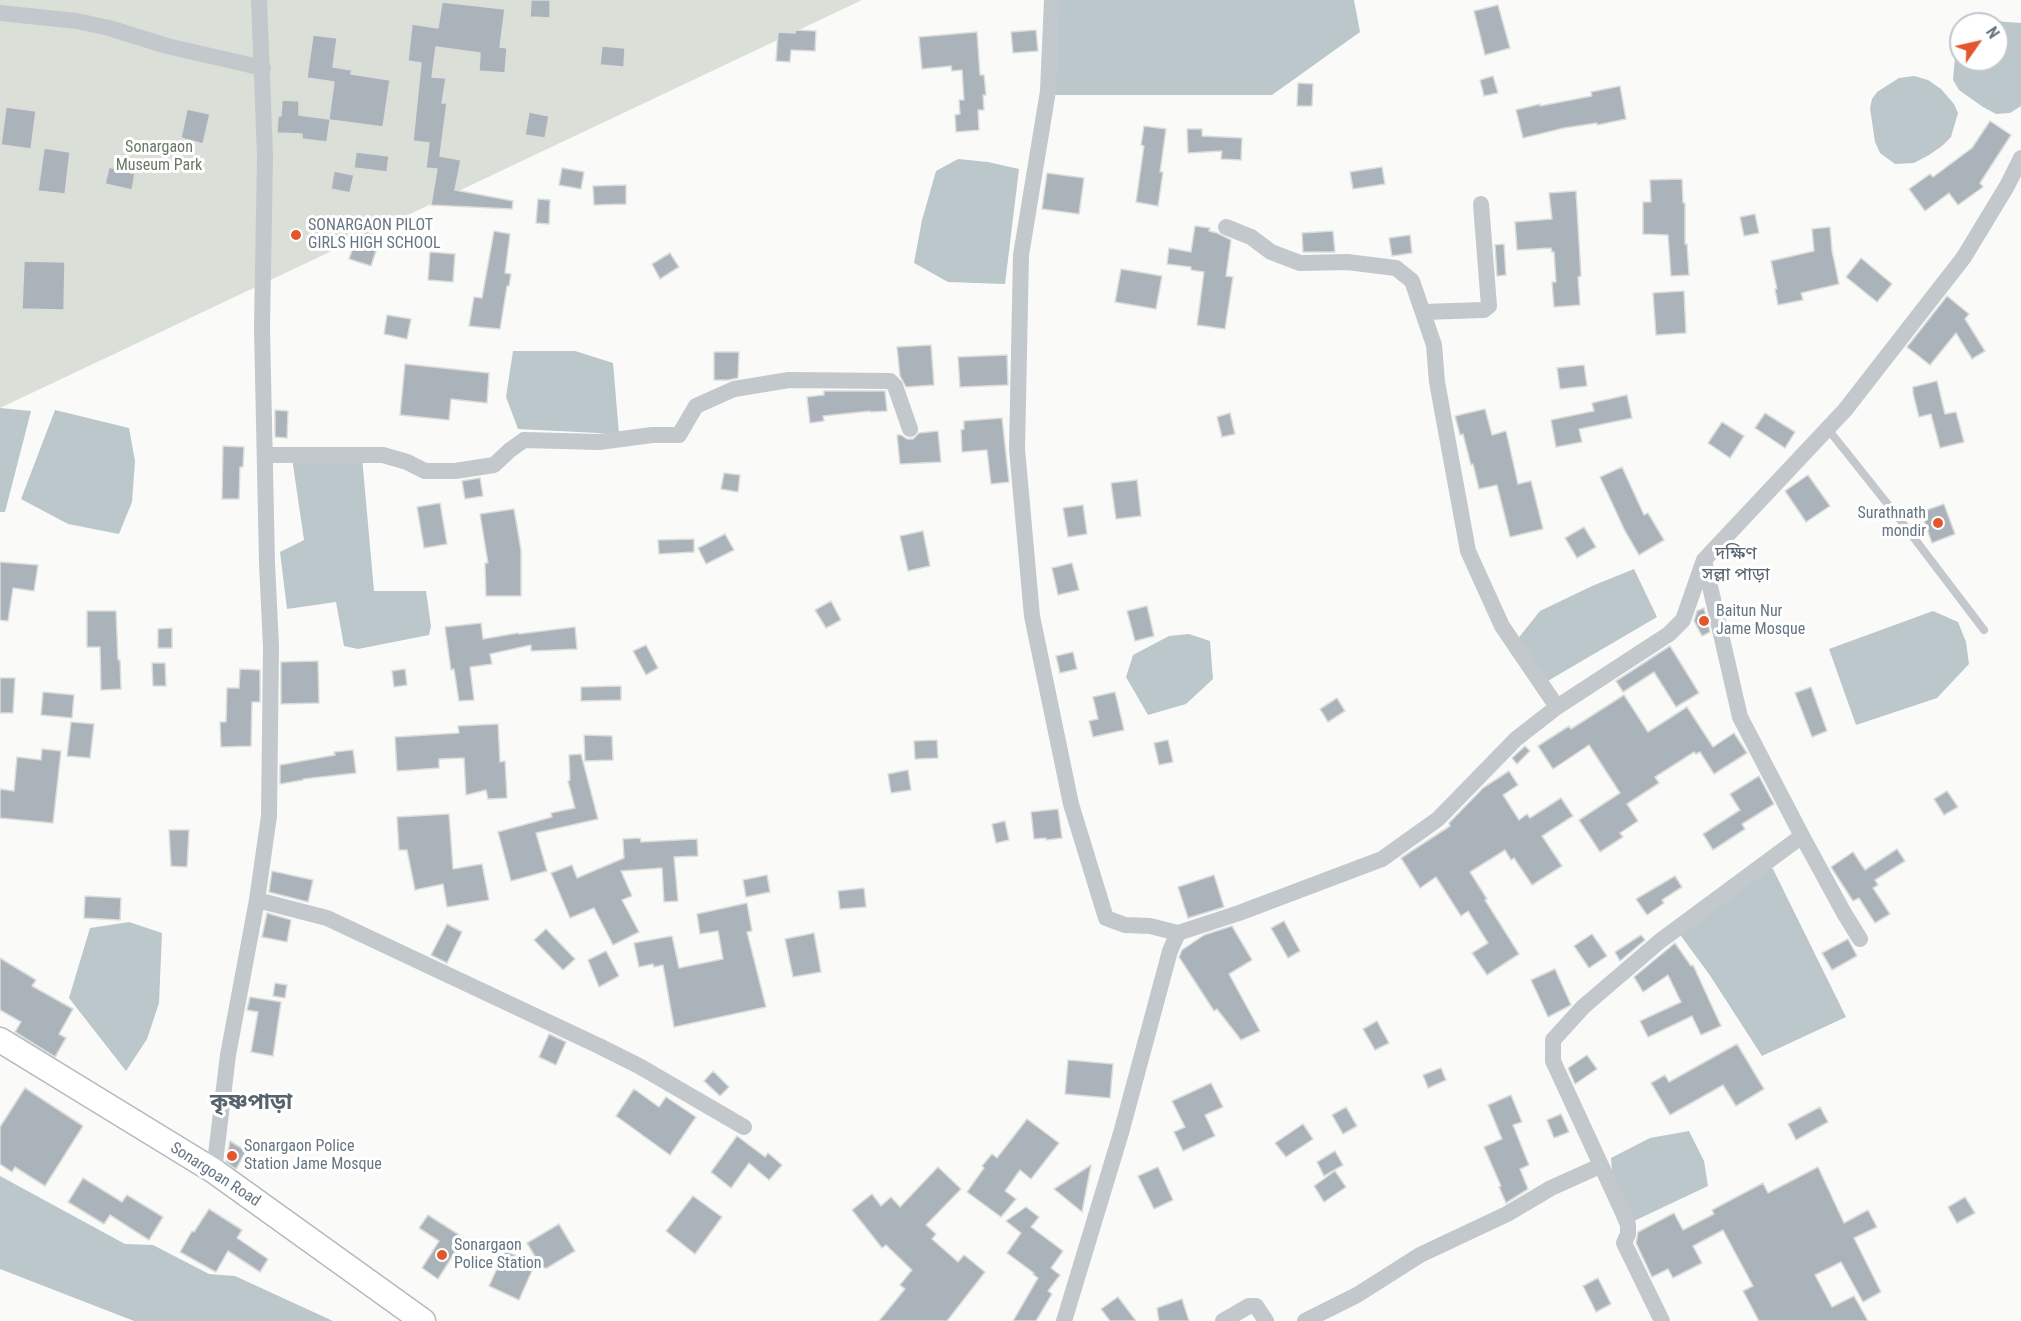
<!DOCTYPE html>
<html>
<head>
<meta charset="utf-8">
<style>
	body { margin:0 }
	#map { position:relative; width:2021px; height:1321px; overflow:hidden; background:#fafaf8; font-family:"Roboto Condensed",sans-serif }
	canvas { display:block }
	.north { position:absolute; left:1949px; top:12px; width:60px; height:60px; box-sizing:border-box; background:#fff; border:2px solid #c1c8cd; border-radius:50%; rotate:56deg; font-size:16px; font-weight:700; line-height:24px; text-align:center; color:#657683 }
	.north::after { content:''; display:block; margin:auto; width:21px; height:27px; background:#e4572e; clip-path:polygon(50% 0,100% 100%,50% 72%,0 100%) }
</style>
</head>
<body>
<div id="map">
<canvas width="2021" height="1321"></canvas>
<div class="north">N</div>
</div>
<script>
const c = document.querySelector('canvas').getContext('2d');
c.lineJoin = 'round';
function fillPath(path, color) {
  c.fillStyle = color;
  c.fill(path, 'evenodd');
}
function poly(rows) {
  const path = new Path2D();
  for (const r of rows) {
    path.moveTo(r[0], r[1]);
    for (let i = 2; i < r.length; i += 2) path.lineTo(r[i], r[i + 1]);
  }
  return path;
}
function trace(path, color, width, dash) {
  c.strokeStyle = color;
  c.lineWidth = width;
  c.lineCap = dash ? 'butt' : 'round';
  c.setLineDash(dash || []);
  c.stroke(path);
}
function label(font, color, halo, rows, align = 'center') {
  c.font = font + ' "Roboto Condensed","Noto Sans Bengali",sans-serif';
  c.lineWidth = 6;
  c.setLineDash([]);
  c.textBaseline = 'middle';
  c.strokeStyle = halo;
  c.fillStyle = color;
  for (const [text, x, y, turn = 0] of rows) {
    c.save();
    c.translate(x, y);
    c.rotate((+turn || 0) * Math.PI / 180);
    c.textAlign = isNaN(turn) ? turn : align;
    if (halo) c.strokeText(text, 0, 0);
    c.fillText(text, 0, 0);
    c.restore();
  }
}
fillPath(poly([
	[0,0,862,0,0,408]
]), '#dadfd7');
fillPath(poly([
	[1055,0,1354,0,1360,32,1272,95,1055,95],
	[1994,21,2021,23,2021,106,2010,113,1996,114,1983,107,1959,90,1953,80,1955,57,1961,47,1961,60,1997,60,1997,24,1990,24],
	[1914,76,1928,80,1941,89,1954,104,1958,113,1951,137,1942,146,1929,155,1914,163,1895,164,1880,153,1875,142,1870,108,1872,99,1877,92,1899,78],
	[958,159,988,162,1019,169,1005,284,948,282,914,263,922,220,936,171],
	[513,351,575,351,613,363,619,434,518,429,506,397],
	[0,408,31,411,5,512,0,512],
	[55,410,129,428,135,461,132,502,119,534,68,524,21,499],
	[362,457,374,591,426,591,431,626,429,635,358,649,344,646,336,602,287,609,280,552,304,540,292,458],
	[1634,569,1657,617,1546,682,1516,641,1540,611,1592,586],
	[1933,611,1958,622,1966,642,1969,664,1937,698,1856,725,1829,649],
	[1189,634,1210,641,1213,679,1186,704,1148,715,1126,677,1133,655,1169,636],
	[1767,866,1773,869,1846,1017,1762,1056,1709,974,1678,932],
	[129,922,162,933,159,1003,147,1039,126,1071,69,998,90,928],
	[1689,1131,1704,1161,1708,1186,1634,1221,1613,1188,1611,1158,1650,1138],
	[0,1176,125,1244,153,1245,209,1274,235,1276,333,1321,134,1321,0,1269]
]), '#bbc7cb');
const building = poly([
	[531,0,550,0,550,18,530,17,531,0],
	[442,2,505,9,500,47,507,48,505,73,479,71,480,53,436,47,432,77,446,78,442,103,447,103,440,156,461,160,455,190,513,201,512,209,431,205,437,169,426,168,429,143,413,141,421,63,408,61,412,24,438,28,442,2],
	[1498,5,1510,48,1485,55,1474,11,1498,5],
	[795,30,816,31,815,51,791,50,790,62,776,61,778,32,795,33,795,30],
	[1036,30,1038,51,1013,53,1011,32,1036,30],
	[977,32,980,75,984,75,986,95,983,95,984,110,978,110,979,130,956,132,955,115,960,114,959,100,964,100,962,70,952,71,951,66,922,69,919,37,977,32],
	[313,35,337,38,333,67,352,70,351,74,390,80,383,127,330,120,327,142,302,139,302,134,277,133,278,116,281,116,282,100,299,101,299,115,329,119,334,82,307,78,313,35],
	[602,46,625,48,624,67,600,65,602,46],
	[1493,76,1498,93,1484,96,1480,80,1493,76],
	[1298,83,1313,84,1312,106,1297,106,1298,83],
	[1620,86,1626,119,1597,125,1597,123,1564,128,1523,138,1516,110,1540,104,1540,106,1592,96,1591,92,1620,86],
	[6,107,36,111,31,149,1,145,6,107],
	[187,109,210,114,203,144,181,138,187,109],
	[529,112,549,116,545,138,525,135,529,112],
	[1990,121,2011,135,1980,183,1983,187,1958,205,1949,193,1925,211,1909,189,1930,174,1933,177,1972,148,1990,121],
	[1144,126,1166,129,1160,172,1163,172,1158,206,1136,202,1144,146,1141,145,1144,126],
	[1187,129,1202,129,1202,136,1242,138,1241,160,1221,159,1222,151,1188,153,1187,129],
	[44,148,70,152,65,194,38,191,44,148],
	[356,152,389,156,387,172,354,168,356,152],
	[109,167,135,174,132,190,105,184,109,167],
	[1382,167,1385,184,1353,189,1350,172,1382,167],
	[562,168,584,172,581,189,559,185,562,168],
	[334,171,354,175,350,193,331,189,334,171],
	[1047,173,1084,178,1079,214,1042,209,1047,173],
	[1682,179,1683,203,1685,203,1685,244,1687,244,1689,275,1671,276,1668,235,1643,234,1643,202,1651,202,1650,180,1682,179],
	[626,185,626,204,594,205,593,186,626,185],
	[1576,191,1581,276,1578,277,1580,305,1554,307,1552,282,1556,282,1554,252,1552,252,1551,248,1517,250,1515,222,1552,219,1549,193,1576,191],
	[538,199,550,200,549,224,536,223,538,199],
	[1755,214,1759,233,1744,236,1740,217,1755,214],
	[1195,226,1210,228,1209,231,1217,233,1231,240,1226,276,1233,277,1225,329,1197,325,1204,272,1191,270,1191,267,1167,264,1169,248,1191,252,1195,226],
	[1830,227,1832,251,1839,284,1801,293,1803,300,1778,305,1775,289,1777,289,1771,261,1814,251,1812,229,1830,227],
	[359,229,381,236,371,266,349,259,359,229],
	[494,231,510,234,505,273,511,274,509,286,507,286,500,329,469,326,474,297,482,298,494,231],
	[1333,231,1335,252,1303,252,1302,233,1333,231],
	[1410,235,1412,253,1392,256,1389,238,1410,235],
	[1504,244,1506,275,1497,276,1495,245,1504,244],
	[430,252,455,254,453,282,428,280,430,252],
	[670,253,679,267,660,279,652,264,670,253],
	[1861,258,1892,284,1877,302,1846,277,1861,258],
	[24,261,65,262,64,310,22,309,24,261],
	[1121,269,1162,276,1156,309,1115,302,1121,269],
	[1684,291,1686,333,1656,335,1653,293,1684,291],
	[1947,296,1969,314,1965,319,1985,351,1972,359,1956,333,1930,365,1907,347,1947,296],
	[387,315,411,319,407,339,384,334,387,315],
	[931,345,934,385,906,387,900,376,897,347,931,345],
	[714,352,739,352,738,378,728,380,714,380,714,352],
	[1007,355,1008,385,960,387,958,357,1007,355],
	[405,364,489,373,487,403,451,399,449,420,400,415,405,364],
	[1584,365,1587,386,1560,389,1557,368,1584,365],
	[1937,381,1945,414,1956,412,1964,442,1940,448,1931,414,1919,417,1913,393,1913,387,1937,381],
	[824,391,885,391,887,411,871,412,870,411,823,416,824,421,810,423,807,397,824,395,824,391],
	[1627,395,1632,418,1579,429,1582,442,1556,447,1551,420,1594,411,1592,403,1627,395],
	[1485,409,1492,435,1506,431,1518,484,1531,481,1543,529,1510,537,1497,485,1479,489,1473,464,1471,465,1463,434,1460,435,1455,416,1485,409],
	[275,410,288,411,287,438,275,437,275,410],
	[1230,413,1235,434,1222,437,1217,417,1230,413],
	[1765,413,1795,432,1785,448,1755,428,1765,413],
	[1002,418,1009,482,991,484,987,450,962,452,961,430,964,429,964,421,1002,418],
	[1722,422,1744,436,1730,458,1708,443,1722,422],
	[938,431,941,462,900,464,897,435,901,435,907,439,913,439,919,433,938,431],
	[223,446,244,447,243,467,240,467,239,499,222,499,223,446],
	[1622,467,1644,515,1648,513,1664,540,1639,555,1625,531,1600,477,1622,467],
	[724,473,740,475,738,492,721,489,724,473],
	[1808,475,1830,506,1806,522,1785,491,1808,475],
	[480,478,483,496,465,499,462,481,480,478],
	[1137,480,1141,516,1116,519,1111,483,1137,480],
	[440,503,447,544,424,548,417,507,440,503],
	[1944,504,1955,534,1932,543,1921,512,1944,504],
	[1083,505,1087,534,1068,537,1063,508,1083,505],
	[514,509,521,550,521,596,486,596,485,563,488,563,480,514,514,509],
	[1584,527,1596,547,1577,558,1565,538,1584,527],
	[923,531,930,566,908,571,900,536,923,531],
	[725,534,734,550,706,564,698,548,725,534],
	[694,539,694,552,659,554,658,540,694,539],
	[0,562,38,565,34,591,13,588,8,621,0,620,0,562],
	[1072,563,1079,590,1058,595,1052,568,1072,563],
	[831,601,841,620,826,628,815,610,831,601],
	[1147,606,1154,636,1135,641,1127,611,1147,606],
	[1704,608,1710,632,1702,636,1694,621,1697,611,1704,608],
	[87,611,116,611,118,660,120,660,121,689,101,690,100,647,87,647,87,611],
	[481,623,483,639,518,633,519,634,575,627,577,649,531,651,531,645,490,654,492,664,470,667,474,700,459,701,454,669,451,670,445,627,481,623],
	[172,628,172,648,158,648,158,629,172,628],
	[646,645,658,668,646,675,633,651,646,645],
	[1670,646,1699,693,1676,707,1654,672,1623,692,1616,681,1670,646],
	[1073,652,1077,669,1060,673,1056,656,1073,652],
	[318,661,319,703,281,704,281,662,318,661],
	[152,663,165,663,166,686,153,686,152,663],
	[240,669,260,670,260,702,252,702,251,746,221,747,220,722,226,722,227,688,239,688,240,669],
	[405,669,407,685,394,687,392,671,405,669],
	[0,678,15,678,13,713,0,713,0,678],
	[621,686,621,700,581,701,581,687,621,686],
	[1811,687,1827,731,1812,737,1795,693,1811,687],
	[43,692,74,695,72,718,41,715,43,692],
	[1115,692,1124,730,1093,737,1089,721,1098,719,1093,697,1115,692],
	[1624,695,1648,732,1687,707,1713,747,1734,733,1747,753,1714,774,1700,752,1696,754,1694,752,1655,777,1659,783,1627,804,1638,821,1620,833,1623,837,1600,852,1579,820,1620,793,1589,745,1553,769,1538,746,1569,726,1571,729,1624,695],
	[1337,698,1345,711,1328,722,1320,709,1337,698],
	[71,722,94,724,90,758,67,756,71,722],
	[498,724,500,762,505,761,507,798,488,799,486,790,466,795,464,758,439,759,439,768,397,771,395,737,459,733,458,726,498,724],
	[584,735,612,736,613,760,585,761,584,735],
	[937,740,938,758,915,759,914,741,937,740],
	[1168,740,1173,762,1159,765,1154,743,1168,740],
	[1525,746,1530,751,1517,764,1512,758,1525,746],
	[42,749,61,751,53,823,0,818,0,789,14,791,17,757,41,760,42,749],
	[353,750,356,773,303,779,303,780,280,784,280,765,335,755,334,752,353,750],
	[581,754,598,819,536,833,547,871,511,881,498,832,552,817,551,813,575,808,568,781,570,780,569,755,581,754],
	[908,770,911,790,891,793,888,774,908,770],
	[1509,771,1518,785,1503,795,1519,820,1527,814,1530,818,1561,798,1573,816,1542,836,1562,866,1532,885,1514,858,1511,860,1505,850,1470,872,1487,899,1485,900,1519,954,1487,975,1472,953,1488,943,1468,911,1461,916,1436,877,1420,888,1401,858,1450,826,1449,823,1483,788,1509,771],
	[1759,776,1774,804,1742,824,1745,829,1713,850,1703,834,1740,810,1730,794,1759,776],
	[1947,791,1958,807,1944,815,1934,799,1947,791],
	[1058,809,1062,838,1046,840,1046,838,1034,839,1031,812,1058,809],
	[449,814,453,869,482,864,489,900,447,907,443,884,415,890,407,850,399,850,397,817,449,814],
	[1005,821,1009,840,996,843,992,824,1005,821],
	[169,830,189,830,187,867,171,866,169,830],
	[640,838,641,842,697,839,698,856,674,857,678,901,664,902,662,868,621,871,632,896,622,900,639,932,613,945,594,908,570,918,551,873,572,865,577,878,624,858,623,839,640,838],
	[1897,849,1905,861,1875,880,1878,885,1873,888,1890,914,1875,923,1859,898,1853,901,1831,867,1853,852,1865,870,1897,849],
	[272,871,313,880,308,902,269,892,272,871],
	[767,875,770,892,746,897,743,880,767,875],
	[1214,875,1224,907,1188,918,1178,887,1214,875],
	[1675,876,1682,887,1662,900,1664,903,1647,915,1636,899,1675,876],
	[864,888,866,907,840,909,838,891,864,888],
	[85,896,121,898,120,920,84,918,85,896],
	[747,903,752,931,747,932,766,1007,674,1027,663,965,654,967,653,964,639,967,634,943,672,936,679,968,723,959,718,931,700,934,697,914,747,903],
	[267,913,291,920,287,942,262,937,267,913],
	[1284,921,1300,951,1288,958,1271,928,1284,921],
	[447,924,462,932,447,963,431,955,447,924],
	[1232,926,1252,960,1229,974,1260,1031,1241,1040,1217,1009,1214,1011,1179,957,1182,950,1204,935,1232,926],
	[546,929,575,959,563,970,534,940,546,929],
	[814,933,821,972,793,977,785,939,814,933],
	[1592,934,1607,956,1589,968,1574,946,1592,934],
	[1641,935,1645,940,1620,961,1615,952,1641,935],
	[1848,939,1857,956,1832,970,1822,953,1848,939],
	[1675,943,1691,966,1693,965,1721,1026,1701,1035,1692,1016,1648,1037,1640,1021,1681,1002,1668,975,1643,992,1634,977,1675,943],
	[606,951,619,976,599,987,588,960,606,951],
	[0,958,36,980,32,986,73,1009,59,1034,66,1038,55,1057,15,1032,21,1022,0,1010,0,958],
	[1555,969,1571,1005,1548,1017,1531,980,1555,969],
	[275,983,287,985,285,998,273,996,275,983],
	[250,997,281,1002,273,1056,251,1052,258,1012,247,1010,250,997],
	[1377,1021,1389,1043,1375,1050,1363,1029,1377,1021],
	[549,1034,566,1042,556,1065,539,1057,549,1034],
	[1737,1044,1764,1089,1736,1106,1723,1085,1670,1115,1651,1083,1665,1075,1669,1082,1737,1044],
	[1587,1055,1597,1069,1575,1084,1568,1068,1587,1055],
	[1068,1060,1113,1064,1110,1098,1065,1094,1068,1060],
	[1441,1068,1446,1080,1428,1088,1423,1075,1441,1068],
	[713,1071,729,1087,720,1096,704,1081,713,1071],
	[1211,1083,1223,1107,1205,1115,1215,1136,1183,1151,1174,1132,1185,1127,1172,1101,1211,1083],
	[25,1088,83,1126,45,1186,15,1167,12,1172,0,1164,0,1127,25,1088],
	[634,1089,659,1107,666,1097,696,1117,670,1155,616,1116,634,1089],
	[1511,1095,1522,1122,1513,1125,1529,1165,1520,1169,1528,1189,1506,1203,1499,1187,1501,1186,1484,1147,1502,1139,1488,1105,1511,1095],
	[1346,1107,1357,1126,1343,1134,1332,1115,1346,1107],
	[1820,1107,1828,1122,1796,1140,1788,1124,1820,1107],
	[1561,1114,1569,1132,1554,1138,1547,1120,1561,1114],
	[1027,1119,1059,1143,1031,1179,1020,1170,1005,1191,1016,1199,1001,1217,967,1192,984,1168,982,1166,992,1154,997,1158,1027,1119],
	[1303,1124,1313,1139,1286,1157,1275,1143,1303,1124],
	[737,1136,765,1157,768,1153,782,1165,769,1180,749,1163,731,1188,711,1172,737,1136],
	[230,1141,246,1151,236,1169,226,1162,230,1141],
	[1335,1151,1343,1165,1324,1176,1317,1162,1335,1151],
	[1091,1165,1082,1212,1054,1189,1091,1165],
	[938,1167,961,1189,926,1225,936,1234,932,1239,958,1262,964,1255,985,1272,947,1321,879,1321,905,1289,900,1285,912,1270,886,1245,882,1248,852,1210,872,1194,881,1206,891,1197,900,1207,938,1167],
	[1158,1167,1173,1200,1154,1209,1138,1176,1158,1167],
	[1818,1167,1844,1223,1868,1210,1877,1227,1854,1238,1881,1292,1863,1302,1841,1262,1815,1275,1832,1307,1854,1296,1868,1321,1759,1321,1743,1291,1753,1286,1723,1230,1693,1246,1702,1263,1673,1278,1668,1269,1652,1277,1636,1243,1638,1232,1674,1213,1683,1230,1714,1214,1712,1210,1763,1183,1768,1193,1818,1167],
	[1335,1171,1346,1187,1324,1202,1314,1186,1335,1171],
	[83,1178,122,1202,127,1195,163,1217,149,1240,110,1215,104,1224,68,1202,83,1178],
	[693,1196,722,1217,695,1254,666,1231,693,1196],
	[1965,1197,1975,1213,1957,1223,1948,1207,1965,1197],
	[1026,1207,1039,1217,1031,1227,1063,1251,1051,1268,1060,1275,1048,1291,1052,1294,1036,1321,1013,1321,1038,1278,1033,1274,1034,1273,1007,1253,1021,1233,1006,1221,1026,1207],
	[209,1209,242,1230,237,1238,268,1259,260,1272,228,1251,216,1272,180,1252,192,1231,194,1232,209,1209],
	[428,1215,464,1238,438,1279,422,1268,439,1241,419,1228,428,1215],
	[559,1224,575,1251,547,1268,542,1268,527,1243,559,1224],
	[505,1251,535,1264,519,1300,489,1286,505,1251],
	[1598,1278,1611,1304,1596,1312,1583,1286,1598,1278],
	[1118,1297,1136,1321,1110,1321,1101,1309,1118,1297],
	[1182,1299,1189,1321,1159,1321,1157,1308,1182,1299]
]);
fillPath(building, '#aab3b9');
trace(building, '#dcdcda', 1.5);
const secondary = poly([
	[0,1040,214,1171,423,1321]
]);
trace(secondary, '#b3babf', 27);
trace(poly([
	[1827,428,1898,517,1984,630]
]), '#c3c8cc', 8);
trace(poly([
	[1052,0,1048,91,1021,255,1017,449,1032,616,1071,804,1106,918,1125,925,1150,926,1178,933],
	[0,13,77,21,109,28,167,46,263,68],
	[1226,227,1251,237,1271,252,1300,263,1347,262,1396,268,1412,281,1434,345,1437,382,1468,551,1502,626,1557,707],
	[1423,312,1484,310,1489,306,1481,204],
	[265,455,383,455,407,462,425,471,455,471,494,465,510,450,524,440,599,442,652,435,679,435,696,406,734,389,789,380,890,381,895,386,910,429],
	[1802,836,1844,913,1860,939],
	[257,900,327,918,599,1046,639,1066,744,1127],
	[214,1171,228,1055,257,900,269,816,271,646,267,563,262,328,265,156,259,0],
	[1064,1321,1121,1133,1170,951,1178,933,1239,913,1382,859,1438,819,1516,739,1557,707,1669,634,1683,620,1704,560,1845,410,1964,257,2007,186,2021,158],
	[1223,1321,1249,1306,1256,1306,1266,1321],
	[1305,1321,1357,1295,1420,1255,1507,1214,1551,1188,1600,1166],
	[1662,1321,1624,1243,1628,1234,1628,1225,1623,1213,1553,1061,1553,1040,1583,1007,1660,941,1802,836,1740,717,1704,560]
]), '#c3c8cc', 16);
trace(secondary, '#fff', 24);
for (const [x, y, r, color] of [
	[296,235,6,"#e4572e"],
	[1938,523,6,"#e4572e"],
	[1704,621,6,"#e4572e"],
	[232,1156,6,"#e4572e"],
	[442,1255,6,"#e4572e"]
]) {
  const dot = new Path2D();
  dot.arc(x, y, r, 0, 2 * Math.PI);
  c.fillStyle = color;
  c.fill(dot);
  trace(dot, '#fff', 2);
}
label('16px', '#687a64', '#fff', [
	["Sonargaon",159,148],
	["Museum Park",159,166]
]);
label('16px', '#657683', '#fff', [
	["SONARGAON PILOT",308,226],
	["GIRLS HIGH SCHOOL",308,244],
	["Surathnath",1926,514,"right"],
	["mondir",1926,532,"right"],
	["Baitun Nur",1716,612],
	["Jame Mosque",1716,630],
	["Sonargaon Police",244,1147],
	["Station Jame Mosque",244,1165],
	["Sonargaon",454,1246],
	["Police Station",454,1264]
], 'left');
label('16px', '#657683', '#fff', [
	["Sonargoan Road",215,1175,33]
]);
label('18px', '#57646e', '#fff', [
	["দক্ষিণ",1736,554],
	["সল্লা পাড়া",1736,575]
]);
label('bold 22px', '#57646e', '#fff', [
	["কৃষ্ণপাড়া",251,1103]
]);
</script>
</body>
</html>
